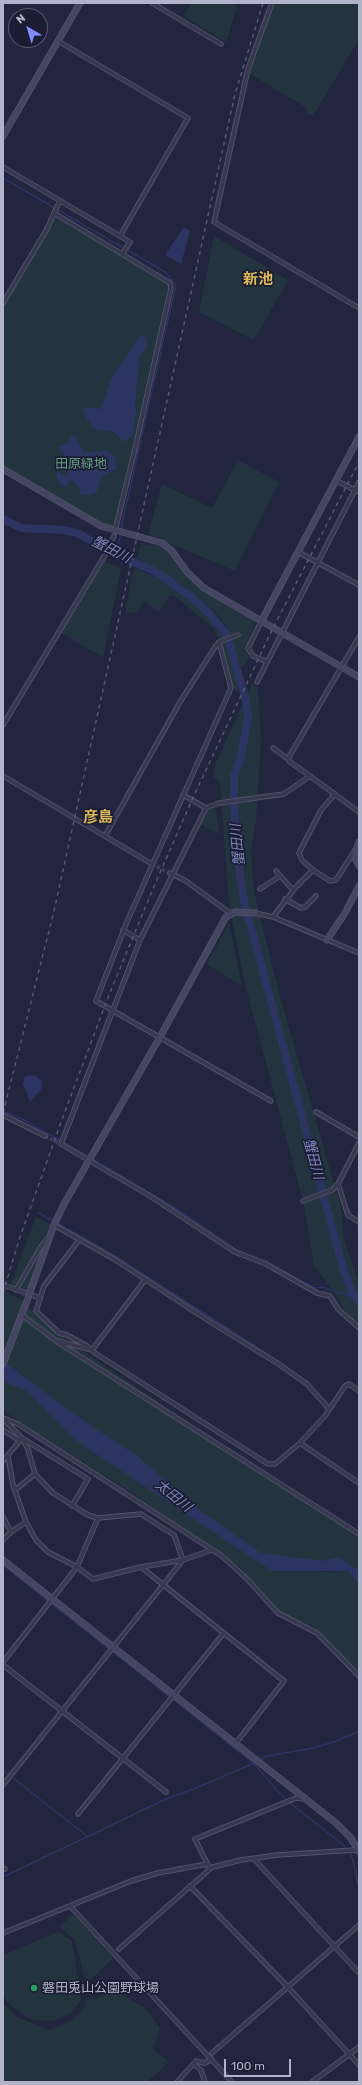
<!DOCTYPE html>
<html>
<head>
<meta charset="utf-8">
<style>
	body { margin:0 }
	#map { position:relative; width:362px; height:2085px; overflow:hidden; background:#21253e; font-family:Rubik,sans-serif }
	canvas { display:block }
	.frame { position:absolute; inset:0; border:4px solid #b0b3c9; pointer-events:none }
	.north { position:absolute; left:8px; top:8px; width:40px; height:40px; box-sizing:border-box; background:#1a1d33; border:1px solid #56596f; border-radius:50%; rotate:322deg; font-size:11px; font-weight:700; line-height:16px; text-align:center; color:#b0b3c9 }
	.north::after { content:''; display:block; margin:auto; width:14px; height:18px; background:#808cff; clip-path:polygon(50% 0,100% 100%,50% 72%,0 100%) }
	.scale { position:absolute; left:224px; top:2059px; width:67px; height:18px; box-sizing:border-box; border:2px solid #b0b3c9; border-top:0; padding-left:5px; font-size:12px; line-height:14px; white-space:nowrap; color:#b0b3c9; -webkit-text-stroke:3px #1a1d33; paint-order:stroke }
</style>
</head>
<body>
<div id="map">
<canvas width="362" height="2085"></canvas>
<div class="frame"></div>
<div class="north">N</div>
<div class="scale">100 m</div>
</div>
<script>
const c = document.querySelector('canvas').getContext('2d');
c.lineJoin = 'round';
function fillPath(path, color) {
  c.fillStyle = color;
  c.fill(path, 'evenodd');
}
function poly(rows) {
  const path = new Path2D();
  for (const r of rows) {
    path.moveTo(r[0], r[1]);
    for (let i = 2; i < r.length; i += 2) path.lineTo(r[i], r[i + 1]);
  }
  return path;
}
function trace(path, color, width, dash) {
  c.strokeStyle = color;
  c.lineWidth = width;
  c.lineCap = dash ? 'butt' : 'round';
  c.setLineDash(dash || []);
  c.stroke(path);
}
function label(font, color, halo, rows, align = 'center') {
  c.font = font + ' Rubik,"Noto Sans JP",sans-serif';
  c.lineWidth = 3.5;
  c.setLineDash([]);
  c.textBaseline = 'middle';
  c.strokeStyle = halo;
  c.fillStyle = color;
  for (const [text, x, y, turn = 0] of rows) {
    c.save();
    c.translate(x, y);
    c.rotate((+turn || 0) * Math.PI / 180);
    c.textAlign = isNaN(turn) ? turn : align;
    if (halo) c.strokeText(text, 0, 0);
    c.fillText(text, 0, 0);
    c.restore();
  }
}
fillPath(poly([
	[191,3,234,3,237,7,226,42,184,16],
	[273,3,359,3,359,39,313,116,308,114,305,107,247,72],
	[52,216,166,279,170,285,115,531,3,470,3,301],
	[214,236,288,280,254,340,199,312],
	[238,460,279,482,235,571,148,534,162,484,212,508],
	[141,544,155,545,177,558,201,585,257,618,245,648,249,658,241,669,228,629,214,611,179,583,137,558],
	[105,561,121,569,103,657,61,633],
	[135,568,169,583,207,614,221,629,226,639,233,663,239,686,237,691,233,689,221,644,214,629,176,597,170,595,159,612,144,602,137,612,125,614,132,575],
	[252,683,258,689,261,739,256,822,251,851,254,891,279,993,342,1211,343,1237,359,1283,359,1325,350,1319,335,1294,314,1266,303,1201,245,984,229,904,220,783,213,776,215,765],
	[216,808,219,834,200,824,208,810],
	[229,923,242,986,207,964],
	[36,1217,50,1224,27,1292,10,1286],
	[3,1291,20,1299,56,1333,359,1537,359,1570,338,1557,319,1572,348,1571,359,1585,359,1671,313,1626,278,1613,240,1567,132,1493,3,1411],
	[73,1914,113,1958,86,1984,75,1939,59,1927],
	[58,1932,72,1941,81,2000,70,2014,53,2021,32,2020,10,2005,3,1995,3,1955],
	[107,1988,125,1996,145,2008,160,2028,153,2049,169,2062,147,2082,3,2082,3,2003,17,2017,49,2030,72,2020,85,2007,85,1999,96,1999]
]), '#23343f');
fillPath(poly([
	[184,227,190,231,181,264,165,255],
	[140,336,147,338,146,349,138,357,139,363,135,403,136,414,132,436,125,442,113,432,93,428,82,410,86,407,101,409,112,377],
	[75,435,83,451,91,453,106,450,115,456,116,469,102,476,96,493,90,495,79,495,81,489,71,480,66,486,60,484,57,478,56,474,60,472,61,476,68,474,65,463,58,464,56,458,64,456,62,450,60,451,59,449,60,446,71,442,69,437],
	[35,1075,42,1081,41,1090,30,1102,23,1084,25,1076],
	[3,1361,81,1419,137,1456,195,1507,261,1553,322,1561,338,1557,359,1570,359,1585,348,1571,272,1571,74,1439,26,1390,9,1384,3,1379]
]), '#2e3461');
trace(poly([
	[3,178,165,272,176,285,123,519,117,555],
	[3,1111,24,1120,87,1156],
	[94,1160,180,1211,237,1250,265,1261,314,1288,322,1287,356,1298],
	[39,1213,53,1221],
	[57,1223,115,1256,278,1361,303,1379],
	[311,1386,330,1406],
	[303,1442,332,1463],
	[3,1565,48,1601],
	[52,1604,110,1650],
	[113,1652,171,1698],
	[174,1700,254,1764,284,1798,348,1849,353,1860,359,1889],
	[260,1760,267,1756,313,1748,337,1741,359,1731],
	[3,1770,9,1775],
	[13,1778,88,1837],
	[3,1877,166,1799,191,1790,257,1762]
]), '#2e3461', 1.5);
trace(poly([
	[3,519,21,528,64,530,77,533,117,555,150,569,162,576,191,597,208,612,227,635,246,701,248,719,240,760,234,776,234,805,239,869,244,901,344,1272,352,1292,359,1302]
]), '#2e3461', 8);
trace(poly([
	[152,864,169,873],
	[45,1136,61,1144]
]), '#3e415a', 3.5, [3.5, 2]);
const street = poly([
	[152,3,221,44],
	[272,3,248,69,214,222,359,308],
	[58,41,188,118,120,236],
	[3,167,130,242,123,253],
	[54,213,60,201],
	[3,303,47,229,54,213,170,283,171,288,134,453,115,531],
	[337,481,359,492],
	[298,552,359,585],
	[262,620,248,648,253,656,267,662],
	[219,642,231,688,126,924,96,1001,271,1101],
	[257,682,359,482],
	[3,725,105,555,114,536],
	[273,748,288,759],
	[3,776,152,864],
	[310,776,289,761,289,757,359,637],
	[183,795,206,808],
	[359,812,310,776,284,794,219,803,206,808,140,940,61,1144,150,1196,235,1252,266,1264,317,1293,330,1296,338,1309,359,1328],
	[105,836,180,702,215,647,221,641,238,635],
	[313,870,302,860,299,853,321,810,335,794],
	[276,871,293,890],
	[170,873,186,881,230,913],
	[260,889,280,876],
	[285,899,301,908,305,907,316,896],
	[255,913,273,917,359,953],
	[273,917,295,888,313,870,330,881,336,880,354,852],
	[123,930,140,940],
	[316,1112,359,1137],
	[3,1115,45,1136],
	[338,1184,348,1215,359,1222],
	[303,1201,332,1190,338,1184,359,1143],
	[54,1225,114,1259,212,1323,277,1363,307,1384,329,1409],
	[80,1239,44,1286,36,1311,59,1333,67,1335,87,1346,95,1353,268,1464,275,1464,300,1443,359,1483],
	[3,1285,40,1298],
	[16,1290,40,1248,49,1237],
	[22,1315,59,1343,359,1534],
	[58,1341,92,1350,145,1280],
	[3,1418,18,1424,222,1556,246,1578,278,1613,317,1633,359,1676],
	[3,1419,22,1438,28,1449,35,1474,53,1493,88,1515,98,1518,141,1514,174,1535,183,1560,3,1785],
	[3,1430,20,1441],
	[300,1443,325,1416,345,1386,349,1384,359,1391],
	[8,1456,13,1485,26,1522,36,1540,48,1552,77,1567,93,1579,141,1567,183,1560,212,1550],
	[3,1461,22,1438,88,1479,72,1506],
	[15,1490,35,1474],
	[3,1517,11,1532],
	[3,1540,11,1532,26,1522],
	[141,1567,284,1681,236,1743],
	[3,1662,77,1567,98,1518],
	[3,1665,166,1792],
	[78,1814,223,1634],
	[254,1859,359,1973],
	[208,1865,195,1839,296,1798,306,1799],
	[3,1868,5,1869],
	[190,1886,286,1985,359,2065],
	[70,1906,232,2082],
	[3,1933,131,1881,158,1873,207,1864],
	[119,1949,210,1869,209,1868,241,1860,277,1855,355,1850,359,1852],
	[212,2053,359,1925],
	[194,2064,201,2070,205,2082],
	[177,2082,196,2061,205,2063,212,2059],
	[312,2082,359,2047]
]);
const secondary = poly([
	[3,136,80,3],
	[3,469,101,526,162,543,172,551,187,572,204,588,359,677],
	[262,620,359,437],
	[359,842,355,852,355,858,359,866],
	[327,940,345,913,359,886],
	[30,1292,54,1225,64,1204,160,1037,226,917,235,912,255,913],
	[3,1364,28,1298],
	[3,1560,336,1823,350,1837,359,1851]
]);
trace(street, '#505369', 5.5);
trace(secondary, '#505369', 7);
trace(street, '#35384e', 3.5);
trace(secondary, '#434561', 5);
trace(poly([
	[3,1113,54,911,235,94,263,3],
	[3,1293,19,1240,61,1122,109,995,155,884,191,802,272,630,359,462]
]), '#575a75', 1.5, [4, 4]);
const secondaryBridge = poly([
	[28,1298,30,1292]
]);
trace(secondaryBridge, '#505369', 7, []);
trace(secondaryBridge, '#434561', 5);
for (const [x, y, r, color] of [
	[34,1988,4,"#2e9e5b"]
]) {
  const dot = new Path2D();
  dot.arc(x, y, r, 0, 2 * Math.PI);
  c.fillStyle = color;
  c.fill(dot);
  trace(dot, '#1a1d33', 1.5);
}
label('13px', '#659d82', '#1a1d33', [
	["田原緑地",81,464]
]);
label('13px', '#b0b3c9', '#1a1d33', [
	["磐田兎山公園野球場",42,1988]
], 'left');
label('italic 14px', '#7d85b8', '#1a1d33', [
	["蟹田川",111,550,27],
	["蟹田川",238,845,-96],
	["蟹田川",313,1159,75],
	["太田川",173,1496,39]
]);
label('bold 15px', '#deb957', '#1a1d33', [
	["新池",258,280],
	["彦島",98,818]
]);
</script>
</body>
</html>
